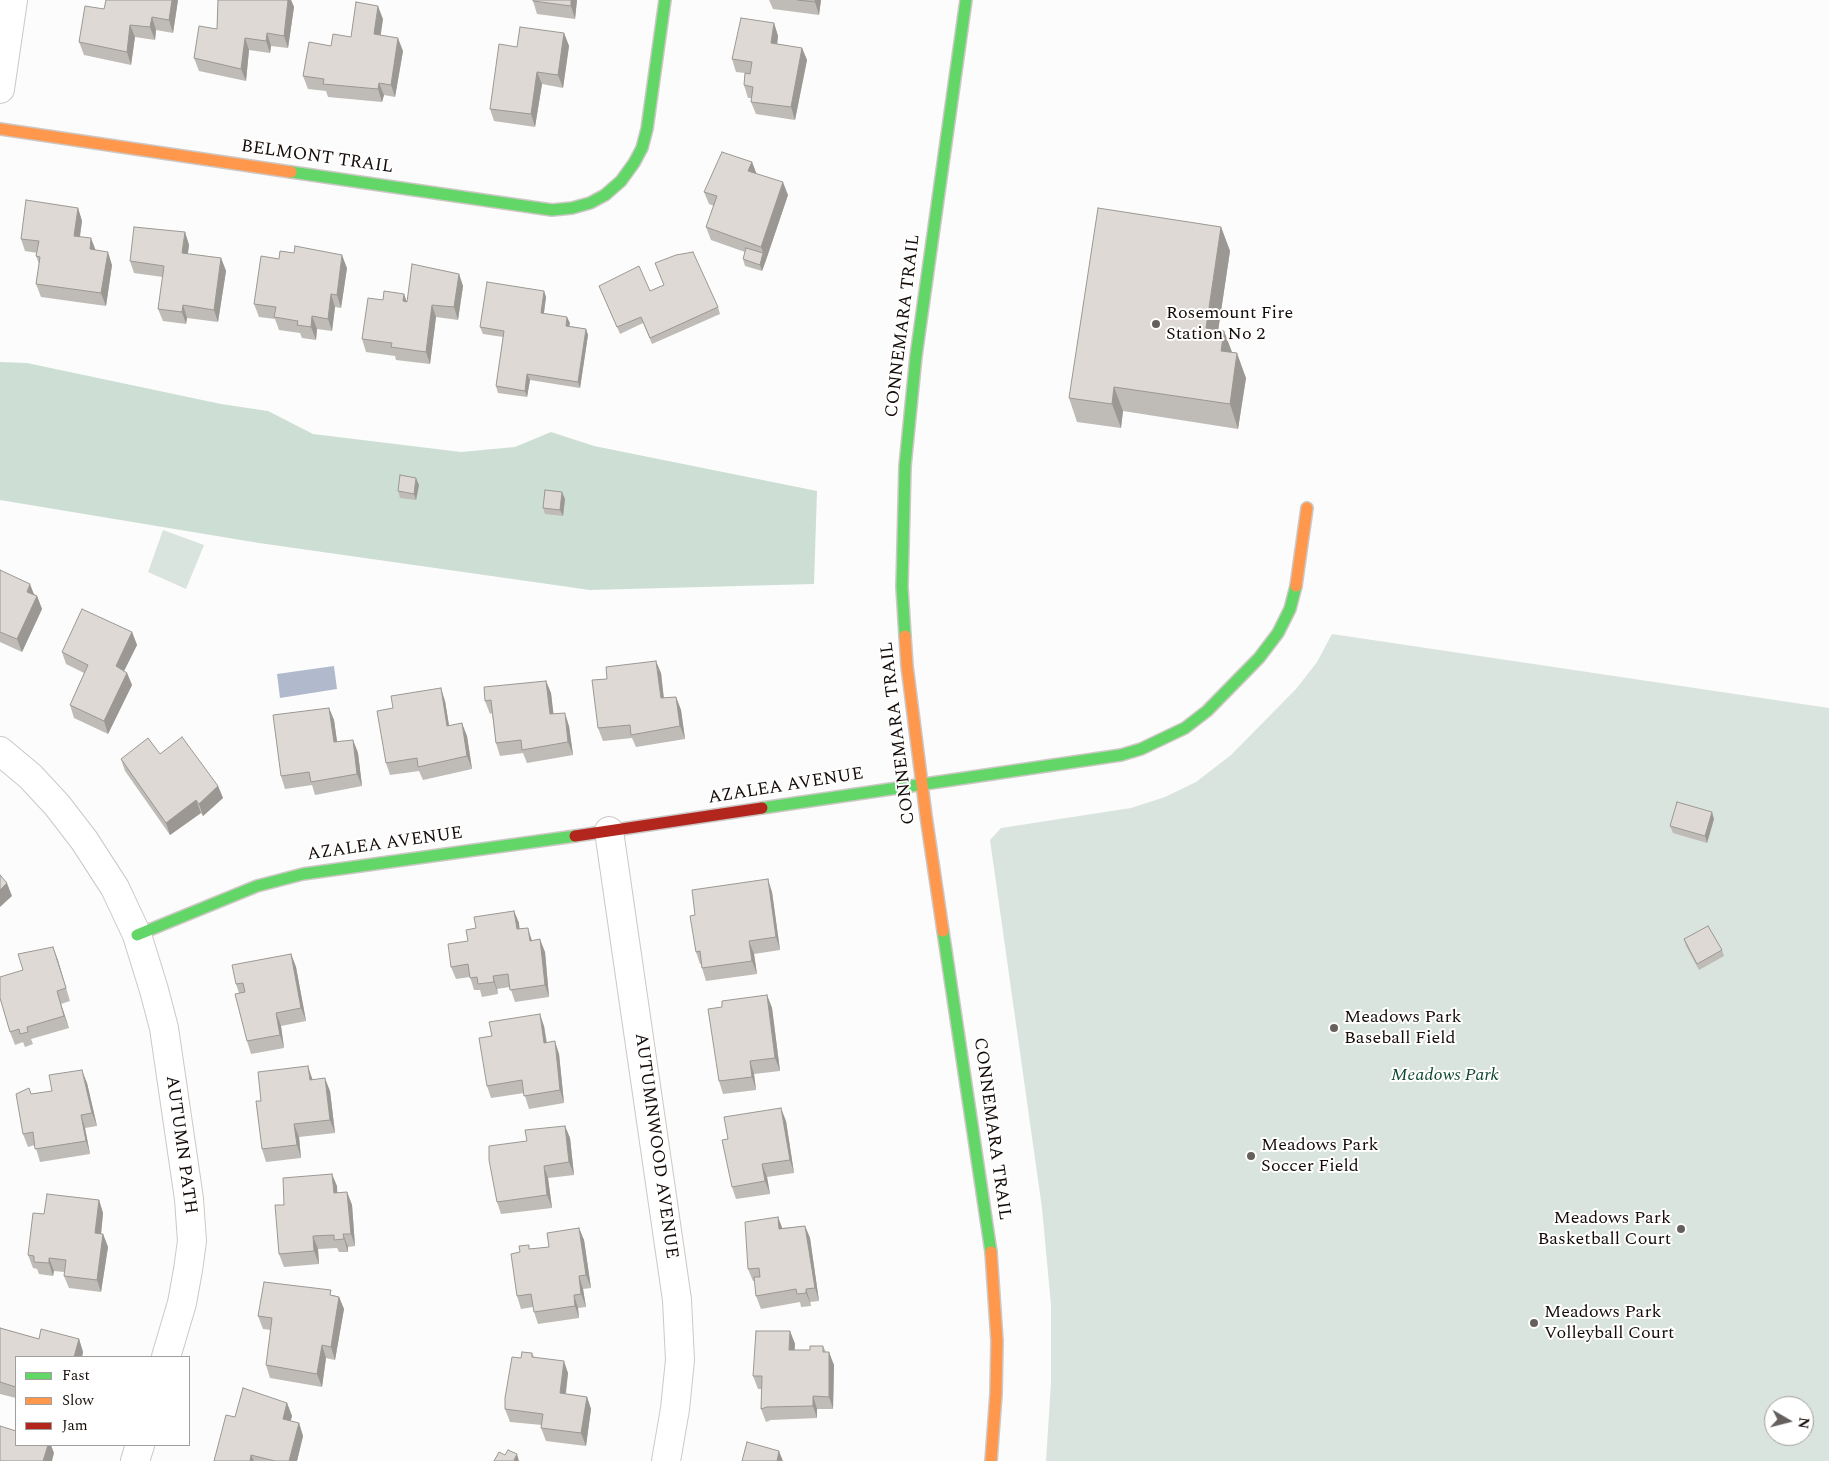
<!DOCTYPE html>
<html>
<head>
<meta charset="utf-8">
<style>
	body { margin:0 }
	#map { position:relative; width:1829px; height:1461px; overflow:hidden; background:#fcfcfc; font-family:Spectral,serif }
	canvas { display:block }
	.legend { position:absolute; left:15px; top:1356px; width:175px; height:90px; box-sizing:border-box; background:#fff; border:1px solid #a19e9c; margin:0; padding:6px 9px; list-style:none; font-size:15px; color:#150c08 }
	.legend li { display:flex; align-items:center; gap:10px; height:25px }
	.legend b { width:25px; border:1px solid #a19e9c }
	.north { position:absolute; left:1764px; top:1396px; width:50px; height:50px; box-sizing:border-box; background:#fff; border:1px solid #a19e9c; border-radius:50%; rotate:98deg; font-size:14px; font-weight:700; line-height:20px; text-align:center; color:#150c08 }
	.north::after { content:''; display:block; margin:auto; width:18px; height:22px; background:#66605d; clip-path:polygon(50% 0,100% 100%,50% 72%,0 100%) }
</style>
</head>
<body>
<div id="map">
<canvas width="1829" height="1461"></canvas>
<ul class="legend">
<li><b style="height:6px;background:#63d668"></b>Fast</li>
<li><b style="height:6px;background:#ff974d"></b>Slow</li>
<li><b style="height:6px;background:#b3261e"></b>Jam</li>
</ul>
<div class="north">N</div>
</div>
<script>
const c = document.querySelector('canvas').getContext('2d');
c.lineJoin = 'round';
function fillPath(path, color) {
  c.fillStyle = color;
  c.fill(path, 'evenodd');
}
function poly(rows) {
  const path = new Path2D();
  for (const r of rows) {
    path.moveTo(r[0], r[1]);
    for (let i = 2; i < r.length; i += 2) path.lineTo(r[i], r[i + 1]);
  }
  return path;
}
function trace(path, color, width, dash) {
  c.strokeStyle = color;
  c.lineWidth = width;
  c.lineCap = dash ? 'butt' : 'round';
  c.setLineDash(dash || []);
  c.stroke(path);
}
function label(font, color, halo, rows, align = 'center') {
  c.font = font + ' Spectral,serif';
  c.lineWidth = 4;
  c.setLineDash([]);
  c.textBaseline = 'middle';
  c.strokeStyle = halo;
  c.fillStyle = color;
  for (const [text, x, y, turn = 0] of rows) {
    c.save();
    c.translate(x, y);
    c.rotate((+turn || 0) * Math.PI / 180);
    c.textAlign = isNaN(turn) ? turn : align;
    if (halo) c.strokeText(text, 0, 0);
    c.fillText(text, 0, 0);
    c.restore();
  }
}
fillPath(poly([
	[163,530,204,545,186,589,148,572],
	[1332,634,1829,708,1829,1461,1046,1461,1051,1383,1051,1305,1042,1208,990,840,1001,828,1131,808,1165,797,1196,782,1231,755,1296,689,1317,662],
	[1774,1406,1804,1406,1804,1436,1774,1436]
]), '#dae4de');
fillPath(poly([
	[0,362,27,363,221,404,268,411,313,434,461,452,515,447,551,432,594,446,817,491,814,584,590,590,259,543,0,500]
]), '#cdded5');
fillPath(poly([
	[334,666,337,689,280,698,277,674]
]), '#b1bacc');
const street = poly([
	[0,89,13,0],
	[0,751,30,776,57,805,84,840,115,888,137,935,154,990,164,1028,189,1199,192,1241,188,1270,182,1303,166,1357],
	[609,831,677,1300,680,1360,675,1409,666,1461],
	[135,1461,140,1445]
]);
const fast = poly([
	[291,172,552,210,572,208,590,203,605,195,621,181,634,163,642,148,647,129,665,0],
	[905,636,902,587,905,466,916,356,966,0],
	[762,808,1121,755,1141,749,1185,728,1207,711,1259,658,1278,633,1290,609,1296,586],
	[943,931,991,1252],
	[137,935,257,886,303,874,575,836]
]);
const slow = poly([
	[0,129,291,172],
	[1296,586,1307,508],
	[905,636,907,666,926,816,943,931],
	[991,1252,997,1341,996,1394,991,1461]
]);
const jam = poly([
	[575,836,762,808]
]);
trace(street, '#cdc8c5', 30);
trace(fast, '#cdc8c5', 14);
trace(slow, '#cdc8c5', 14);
trace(jam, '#cdc8c5', 14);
trace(street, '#fff', 28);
trace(fast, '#63d668', 11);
trace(slow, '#ff974d', 11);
trace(jam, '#b3261e', 11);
fillPath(poly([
	[178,0,173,33,156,30,155,40,135,37,131,65,84,55,79,42,104,9],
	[218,0,291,0,294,7,288,48,271,46,270,53,249,50,246,81,199,71,194,58,217,29],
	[577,0,575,19,537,14,533,1],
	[769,0,821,0,819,15,773,9],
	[383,19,380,35,403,51,395,97,384,95,382,102,328,97,326,91,308,89,303,76,331,46,351,37],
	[774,23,778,36,777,44,802,48,807,60,795,120,756,114,751,102,752,98,748,98,744,85,745,73,736,72,732,59],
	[564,33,569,46,563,88,542,84,535,127,494,121,490,109,517,47],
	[752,162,756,173,788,195,766,260,762,271,745,266,743,259,745,252,711,240,706,227,714,206,709,204,704,192],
	[78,208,82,221,80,237,112,265,106,306,41,297,36,284,39,264,36,256,37,253,25,251,21,239],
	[1221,227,1230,251,1218,330,1224,331,1232,352,1246,378,1238,429,1123,411,1121,428,1077,422,1069,398],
	[185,232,189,245,188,254,221,258,226,271,218,322,187,318,186,324,163,321,158,309,163,277,134,273,130,261],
	[655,263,718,307,720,314,652,344,643,323,620,334,599,286,650,291,664,285],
	[347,268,341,308,335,307,332,331,317,329,316,340,302,338,300,333,279,330,275,319,259,317,254,304],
	[459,274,463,286,458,320,436,317,430,364,396,360,395,356,366,352,362,339,383,300,404,294,407,302],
	[544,291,546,297,544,313,570,323,569,326,586,329,588,335,580,388,530,380,527,397,498,393,496,386,503,337,483,334,480,327],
	[419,485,416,500,400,498,398,491],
	[565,499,563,516,545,514,543,508],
	[0,570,37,596,42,609,22,652,0,642],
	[132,632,137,645,124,671,127,673,132,685,108,734,74,718,70,705,84,673,66,664,62,652],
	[661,673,664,698,676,697,681,710,685,739,636,747,632,738,603,741,598,728],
	[546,681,551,693,553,714,569,726,573,755,527,763,523,753,500,756,496,743,492,713,490,714,485,701],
	[445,701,449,725,467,736,472,769,423,780,419,771,390,775,386,763],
	[329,708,334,720,337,742,353,740,358,753,362,786,315,795,312,785,285,789,281,776],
	[121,759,218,786,223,798,203,816,201,813,170,835,125,771],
	[1714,819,1707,843,1673,833,1670,826],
	[772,892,780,950,754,954,757,974,706,981,702,968,701,964,700,964,696,952,695,915],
	[514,911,519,923,519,929,545,952,549,997,515,1002,510,987,497,989,498,994,482,997,480,990,474,990,470,977,456,979,451,967,476,928],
	[1684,939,1722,950,1724,956,1699,970,1686,946],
	[53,947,70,1001,61,1004,69,1028,31,1039,33,1044,25,1047,23,1042,15,1045,10,1032,23,970],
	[291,954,296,967,306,1021,281,1026,284,1048,251,1054,247,1041,239,993,236,984],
	[767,995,772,1008,780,1071,754,1074,756,1090,723,1094,719,1081],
	[544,1026,547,1042,559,1054,564,1103,529,1109,524,1093,491,1098,487,1086,492,1036],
	[312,1078,313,1080,330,1091,335,1133,299,1137,301,1158,266,1162,262,1149,261,1101],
	[87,1083,97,1126,85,1128,90,1154,40,1162,35,1145,28,1147,23,1134,32,1094,52,1091],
	[786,1121,794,1173,767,1177,770,1194,736,1199,732,1187,728,1139],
	[565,1126,570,1138,574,1175,548,1178,552,1208,501,1214,497,1202,527,1141],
	[337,1186,337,1193,347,1192,352,1205,355,1246,348,1247,348,1252,339,1252,337,1248,318,1249,319,1264,284,1267,279,1254,284,1205],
	[99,1200,103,1213,101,1234,103,1234,108,1247,101,1292,69,1288,64,1276,64,1272,54,1271,53,1276,39,1274,37,1269,33,1268,28,1255,44,1214],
	[778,1217,782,1228,805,1226,810,1238,819,1301,810,1302,811,1306,801,1307,800,1302,761,1309,756,1296,755,1281,753,1281,748,1269],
	[579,1228,584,1240,591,1288,583,1289,586,1307,578,1308,579,1318,538,1324,534,1312,533,1307,521,1309,517,1296,520,1252,530,1249,549,1247],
	[333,1295,339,1297,344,1309,335,1360,326,1358,322,1387,270,1378,266,1365,271,1330,263,1329,258,1316],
	[0,1328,39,1339,79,1339,83,1352,82,1357,16,1357,16,1398,0,1394],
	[790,1331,795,1344,794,1350,810,1350,823,1346,826,1352,834,1365,833,1409,817,1409,817,1418,771,1420,766,1422,761,1409,762,1389,758,1389,753,1376],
	[532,1353,534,1357,568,1373,566,1394,587,1397,591,1409,586,1446,546,1441,541,1428,542,1425,510,1422,505,1409,521,1358],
	[287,1403,292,1416,290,1421,299,1423,303,1436,297,1461,214,1461,235,1417]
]), '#bfbbb6');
fillPath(poly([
	[172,0,178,0,173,33,169,20],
	[288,0,291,0,294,7,288,48,284,36],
	[571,0,577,0,575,19,571,6],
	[815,0,821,0,819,15,815,2],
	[378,6,383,19,379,47,374,34],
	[152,17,156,30,155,40,150,27],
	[774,23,778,36,776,56,771,43],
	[130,25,135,37,131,65,127,52],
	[267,33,271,46,270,53,266,41],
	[564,33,569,46,563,88,558,75],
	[245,38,249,50,246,81,241,69],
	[398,38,403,51,395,97,391,85],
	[802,48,807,60,795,120,791,107],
	[537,72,542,84,535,127,531,114],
	[379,83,384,95,382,102,378,89],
	[752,162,757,175,748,171],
	[783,182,788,195,766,260,761,247],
	[78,208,82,221,78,248,74,236],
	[1221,227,1230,251,1215,352,1206,328],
	[185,232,189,245,186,265,182,253],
	[91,238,96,251,90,249],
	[108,252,112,265,106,306,101,293],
	[763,253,766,260,762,271,760,265],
	[342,255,347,268,341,308,337,295],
	[221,258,226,271,218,322,214,310],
	[459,274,463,286,458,320,454,307],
	[544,291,546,297,543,319,541,313],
	[331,294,335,307,332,331,328,319],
	[404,294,408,306,403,301],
	[183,305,187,318,186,324,182,312],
	[432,305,436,317,430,364,426,352],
	[312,316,317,329,316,340,311,327],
	[567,317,570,323,568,332,566,326],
	[586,329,588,335,580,388,578,382],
	[1224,331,1233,355,1221,351],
	[1237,353,1246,378,1238,429,1230,404],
	[527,374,530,380,527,397,525,391],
	[1114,387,1123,411,1121,428,1112,404],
	[416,478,419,485,416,500,414,494],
	[562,492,565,499,563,516,560,510],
	[30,584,35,597,27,592],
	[37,596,42,609,22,652,17,639],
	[132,632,137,645,120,679,116,666],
	[656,661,661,673,665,711,661,698],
	[127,673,132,685,108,734,104,721],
	[546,681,551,693,555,726,550,714],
	[441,688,445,701,451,738,447,726],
	[676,697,681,710,685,739,680,726],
	[329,708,334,720,339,755,334,742],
	[565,713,569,726,573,755,568,742],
	[462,723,467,736,472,769,467,756],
	[353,740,358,753,362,786,357,774],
	[218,786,223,798,203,816,199,804],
	[196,800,201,813,170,835,166,823],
	[1712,812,1714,819,1707,843,1705,836],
	[768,879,772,892,780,950,776,937],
	[7,883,12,896,0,907,0,890],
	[514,911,519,923,521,942,517,929],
	[528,928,532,941,530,941],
	[540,939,545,952,549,997,545,985],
	[749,941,754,954,757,974,752,961],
	[53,947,58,960,70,1001,66,988],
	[291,954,296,967,306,1021,301,1008],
	[493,976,497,989,498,994,494,982],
	[57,991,61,1004,69,1028,64,1016],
	[767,995,772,1008,780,1071,775,1058],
	[276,1013,281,1026,284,1048,280,1035],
	[540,1014,544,1026,548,1055,544,1043],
	[555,1041,559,1054,564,1103,560,1090],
	[750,1061,754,1074,756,1090,752,1077],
	[308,1066,312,1078,314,1093,310,1080],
	[82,1070,87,1083,97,1126,92,1113],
	[325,1078,330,1091,335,1133,330,1120],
	[781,1108,786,1121,794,1173,790,1160],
	[81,1115,85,1128,90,1154,86,1141],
	[294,1124,299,1137,301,1158,297,1145],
	[565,1126,570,1138,574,1175,569,1162],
	[762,1164,767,1177,770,1194,765,1181],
	[544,1166,548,1178,552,1208,547,1195],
	[332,1174,337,1186,338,1206,334,1193],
	[347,1192,352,1205,355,1246,351,1234],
	[99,1200,103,1213,100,1245,95,1233],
	[778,1217,783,1230,779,1229],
	[805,1226,810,1238,819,1301,815,1288],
	[579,1228,584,1240,591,1288,586,1275],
	[103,1234,108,1247,101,1292,97,1280],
	[343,1234,348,1247,348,1252,344,1239],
	[313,1236,318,1249,319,1264,314,1251],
	[49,1258,54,1271,53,1276,49,1263],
	[579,1276,583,1289,586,1307,581,1294],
	[806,1289,810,1302,811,1306,806,1293],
	[574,1295,578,1308,579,1318,575,1306],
	[339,1297,344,1309,335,1360,331,1347],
	[790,1331,795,1344,794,1362,789,1350],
	[79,1339,83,1352,82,1357,74,1357],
	[322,1345,326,1358,322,1387,317,1374],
	[829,1352,834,1365,833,1409,829,1397],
	[564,1361,568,1373,564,1406,560,1393],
	[813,1396,817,1409,817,1418,813,1406],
	[587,1397,591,1409,586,1446,581,1433],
	[287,1403,292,1416,288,1432,283,1419],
	[299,1423,303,1436,297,1461,289,1461],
	[48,1445,51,1445,54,1453,52,1461,43,1461],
	[779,1451,783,1461,777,1461],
	[517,1454,519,1461,514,1461,514,1460],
	[251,1455,254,1461,250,1461]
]), '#9b9894');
const building = poly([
	[106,0,172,0,169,20,152,17,150,27,130,25,127,52,79,42,85,6,104,9,106,0],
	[218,0,288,0,284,36,267,33,266,41,245,38,241,69,194,58,199,26,217,29,218,0],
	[533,0,571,0,571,6,533,1,533,0],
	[798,0,815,0,815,2,798,0],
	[356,2,378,6,374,34,398,38,391,85,379,83,378,89,323,84,324,79,303,76,309,42,331,46,333,34,351,37,356,2],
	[741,18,774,23,771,43,802,48,791,107,751,102,753,87,744,85,745,73,750,74,752,62,732,59,741,18],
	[520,27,564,33,558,75,537,72,531,114,490,109,499,44,517,47,520,27],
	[722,152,752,162,748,171,783,182,761,247,706,227,717,196,704,192,722,152],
	[26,200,78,208,74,236,91,238,90,249,108,252,101,293,36,284,40,257,36,256,39,241,21,239,26,200],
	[1098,208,1221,227,1206,328,1224,331,1221,351,1237,353,1230,404,1114,387,1112,404,1069,398,1098,208],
	[134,227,185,232,182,253,221,258,214,310,183,305,182,312,158,309,164,266,130,261,134,227],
	[295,246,342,255,337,295,331,294,328,319,312,316,311,327,297,325,298,321,274,317,276,307,254,304,261,256,279,259,280,251,294,253,295,246],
	[746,248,763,253,760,265,743,259,746,248],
	[693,252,718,307,650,338,641,317,617,327,599,286,639,266,650,291,664,285,655,263,676,255,693,252],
	[412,264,459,274,454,307,432,305,426,352,391,347,392,343,362,339,368,298,383,300,384,291,404,294,403,301,407,302,412,264],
	[487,282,544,291,541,313,567,317,566,326,586,329,578,382,527,374,525,391,496,386,504,331,480,327,487,282],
	[400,475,416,478,414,494,398,491,400,475],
	[545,490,562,492,560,510,543,508,545,490],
	[0,570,30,584,27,592,37,596,17,639,0,632,0,570],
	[82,609,132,632,116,666,127,673,104,721,70,705,88,665,62,652,82,609],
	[656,661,661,698,676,697,680,726,631,735,630,725,598,728,592,680,607,679,606,667,656,661],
	[546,681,550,714,565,713,568,742,522,750,521,740,496,743,491,700,485,701,484,687,546,681],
	[441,688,447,726,462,723,467,756,418,767,417,758,386,763,377,711,393,708,391,696,441,688],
	[329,708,334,742,353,740,357,774,311,782,309,772,281,776,273,715,329,708],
	[182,737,218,786,199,804,196,800,166,823,121,759,148,738,160,754,182,737],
	[1677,802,1712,812,1705,836,1670,826,1677,802],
	[0,875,7,883,0,890,0,875],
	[768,879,776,937,749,941,752,961,702,968,700,951,696,952,690,916,695,915,692,890,768,879],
	[514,911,517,929,528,928,530,941,540,939,545,985,510,990,508,974,493,976,494,982,478,984,477,977,470,978,468,964,451,967,448,944,468,941,466,930,476,928,474,917,514,911],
	[1708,926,1722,950,1697,964,1684,939,1708,926],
	[53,947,66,988,57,991,64,1016,27,1027,28,1032,20,1034,19,1029,10,1032,0,998,0,977,23,970,18,954,53,947],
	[291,954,301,1008,276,1013,280,1035,247,1041,235,994,245,992,243,983,236,984,232,965,291,954],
	[767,995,775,1058,750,1061,752,1077,719,1081,708,1009,722,1007,722,1001,767,995],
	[540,1014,544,1043,555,1041,560,1090,524,1096,522,1080,487,1086,479,1038,492,1036,489,1022,540,1014],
	[308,1066,310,1080,325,1078,330,1120,294,1124,297,1145,262,1149,256,1101,261,1101,258,1072,308,1066],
	[82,1070,92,1113,81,1115,86,1141,35,1149,33,1132,23,1134,16,1094,29,1088,31,1094,52,1091,49,1075,82,1070],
	[781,1108,790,1160,762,1164,765,1181,732,1187,722,1140,728,1139,724,1117,781,1108],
	[565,1126,569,1162,544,1166,547,1195,497,1202,489,1160,489,1146,527,1141,525,1130,565,1126],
	[332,1174,334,1193,347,1192,351,1234,343,1234,344,1239,334,1240,334,1235,313,1236,314,1251,279,1254,275,1205,284,1205,283,1178,332,1174],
	[47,1194,99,1200,95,1233,103,1234,97,1280,64,1276,66,1260,49,1258,49,1263,34,1262,34,1256,28,1255,33,1213,44,1214,47,1194],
	[778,1217,779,1229,805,1226,815,1288,806,1289,806,1293,797,1294,796,1289,756,1296,754,1277,760,1277,759,1268,748,1269,745,1222,778,1217],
	[579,1228,586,1275,579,1276,581,1294,574,1295,575,1306,534,1312,531,1294,517,1296,511,1254,520,1252,519,1246,529,1245,529,1249,549,1247,547,1233,579,1228],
	[264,1282,331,1290,330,1295,339,1297,331,1347,322,1345,317,1374,266,1365,272,1318,258,1316,264,1282],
	[0,1328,39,1339,41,1329,79,1339,74,1357,16,1357,16,1387,0,1382,0,1328],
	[756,1331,790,1331,789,1350,810,1350,810,1346,823,1346,823,1352,829,1352,829,1397,813,1396,813,1406,767,1407,761,1409,762,1376,753,1376,756,1331],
	[522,1352,532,1353,532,1357,564,1361,560,1393,587,1397,581,1433,541,1428,543,1414,505,1409,505,1398,512,1357,521,1358,522,1352],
	[243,1388,287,1403,283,1419,299,1423,289,1461,275,1461,251,1455,250,1461,214,1461,226,1415,235,1417,243,1388],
	[0,1426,16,1431,16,1445,48,1445,43,1461,0,1461,0,1426],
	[747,1442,779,1451,777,1461,742,1461,747,1442],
	[508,1450,517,1454,514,1460,517,1461,494,1461,499,1452,505,1455,508,1450]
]);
fillPath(building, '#ded9d4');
trace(building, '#9b9894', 1);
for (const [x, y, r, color] of [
	[1156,324,5,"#66605d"],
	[1334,1028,5,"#66605d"],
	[1251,1156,5,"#66605d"],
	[1681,1229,5,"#66605d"],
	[1534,1323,5,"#66605d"]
]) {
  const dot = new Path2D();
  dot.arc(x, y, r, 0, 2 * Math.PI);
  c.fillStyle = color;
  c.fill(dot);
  trace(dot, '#fff', 2);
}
label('18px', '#150c08', '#fff', [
	["BELMONT TRAIL",317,158,8],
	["CONNEMARA TRAIL",904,326,-83],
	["CONNEMARA TRAIL",899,733,-97],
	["AZALEA AVENUE",786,787,-9],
	["AZALEA AVENUE",385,845,-8],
	["CONNEMARA TRAIL",991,1129,82],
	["AUTUMN PATH",180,1145,82],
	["AUTUMNWOOD AVENUE",655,1146,82]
]);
label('18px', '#150c08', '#fff', [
	["Rosemount Fire",1166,314],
	["Station No 2",1166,335],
	["Meadows Park",1344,1018],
	["Baseball Field",1344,1039],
	["Meadows Park",1261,1146],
	["Soccer Field",1261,1167],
	["Meadows Park",1671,1219,"right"],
	["Basketball Court",1671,1240,"right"],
	["Meadows Park",1544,1313],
	["Volleyball Court",1544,1334]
], 'left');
label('italic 18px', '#0e472f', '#fff', [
	["Meadows Park",1445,1076]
]);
</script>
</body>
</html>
